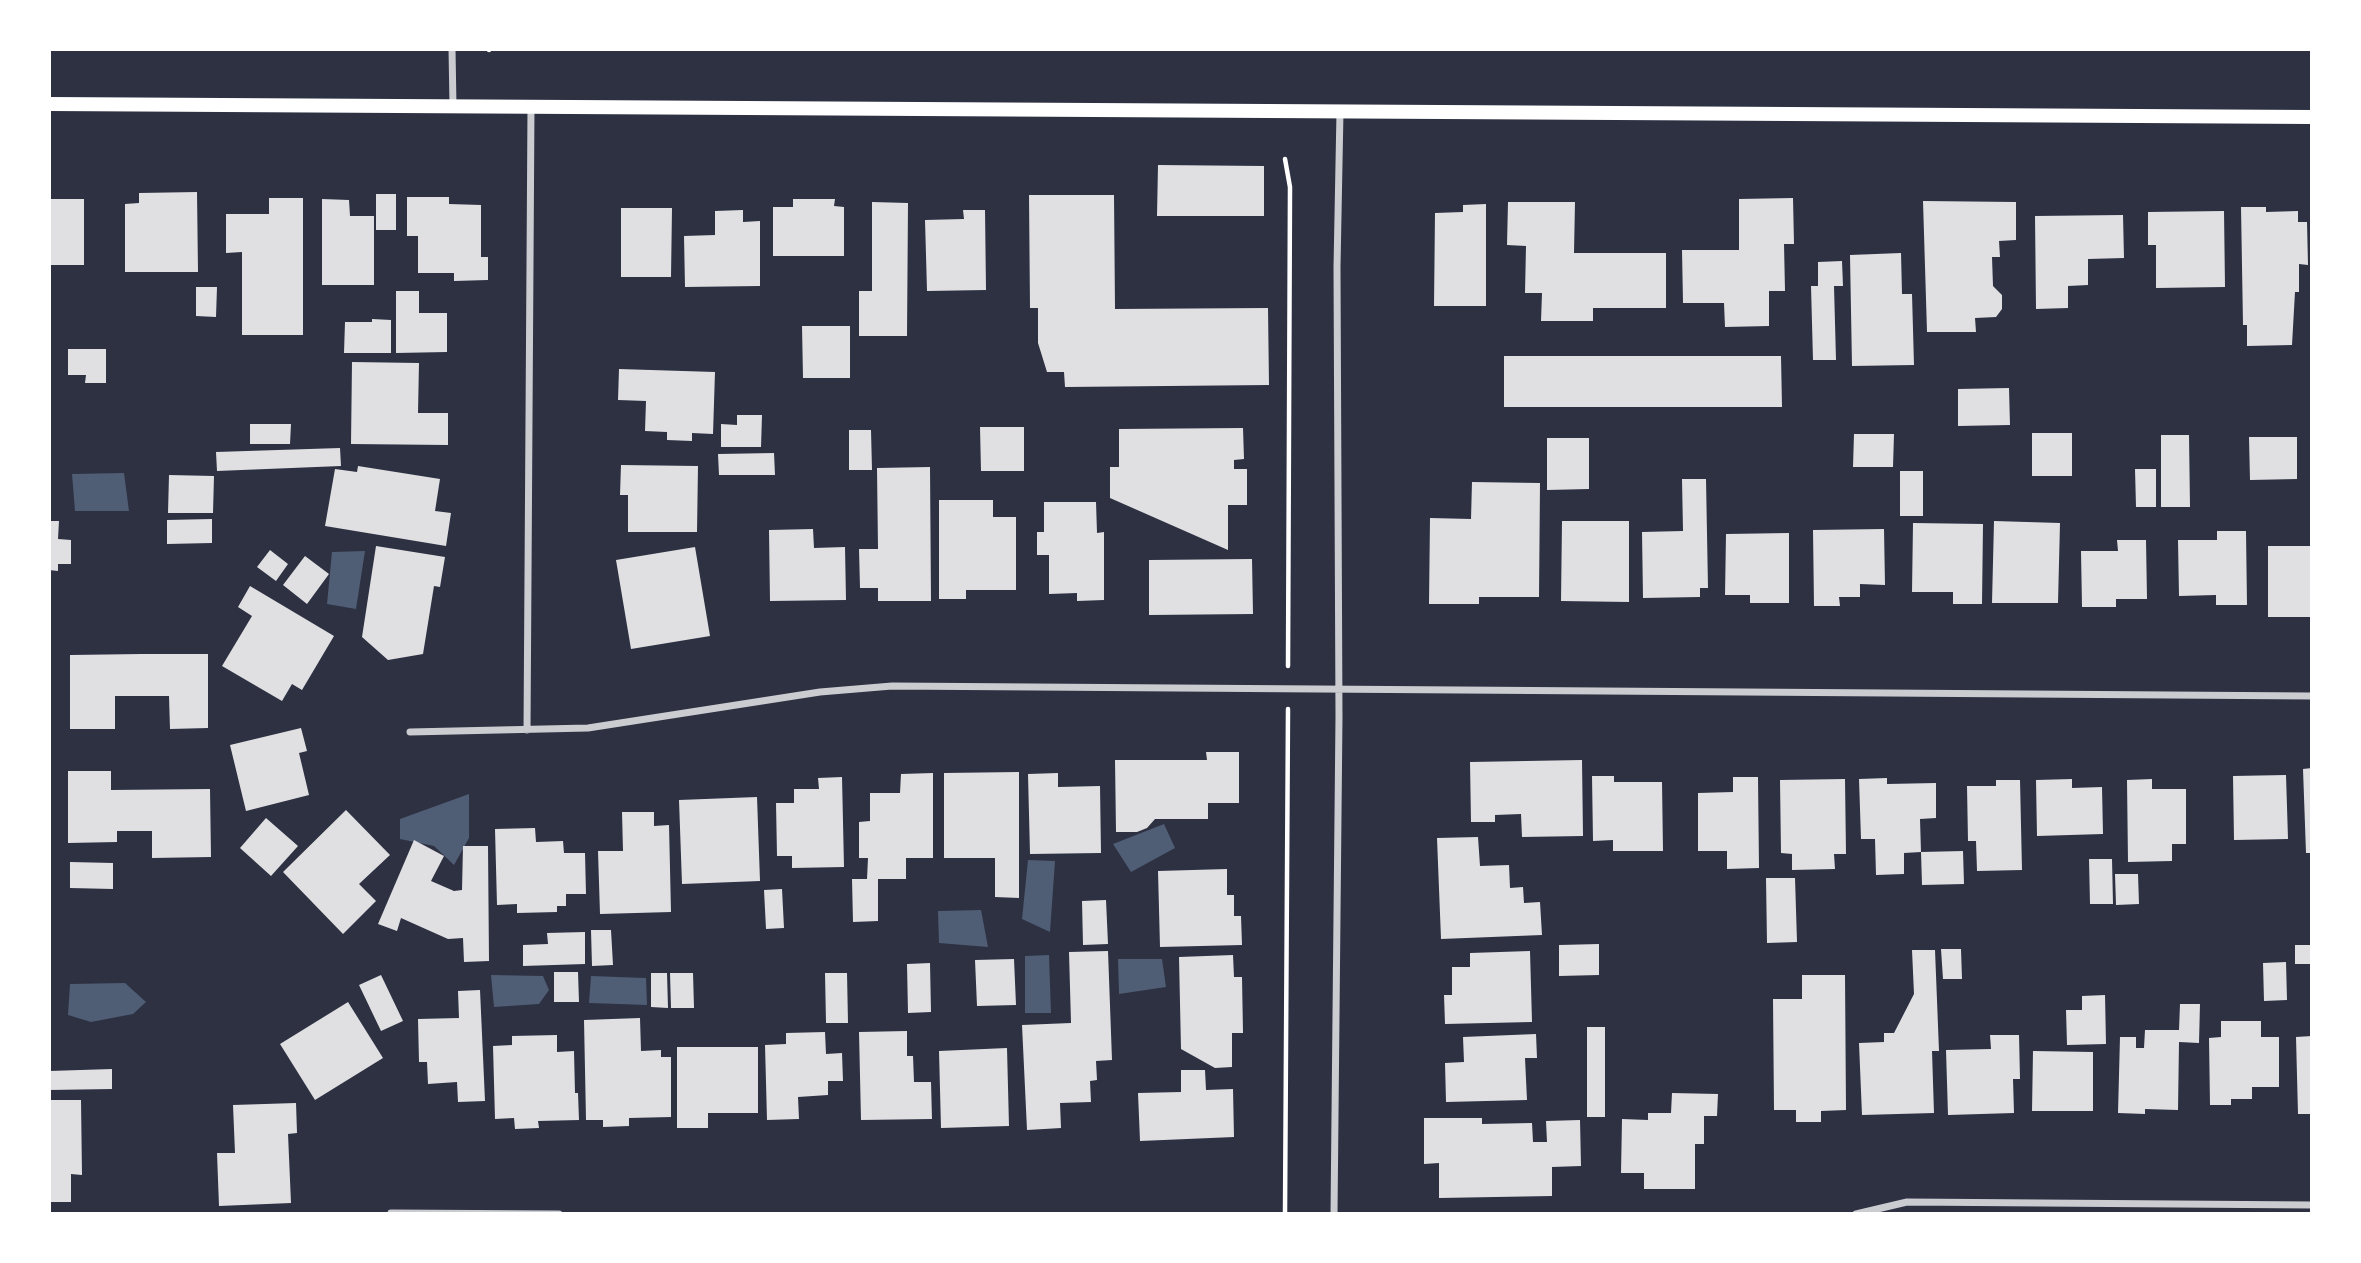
<!DOCTYPE html>
<html>
<head>
<meta charset="utf-8">
<style>
	body { margin:0 }
	#map { position:relative; width:2361px; height:1263px; overflow:hidden; background:#2d3142; font-family:Lato,sans-serif }
	canvas { display:block }
	.frame { position:absolute; inset:0; border:51px solid #fff; pointer-events:none }
</style>
</head>
<body>
<div id="map">
<canvas width="2361" height="1263"></canvas>
<div class="frame"></div>
</div>
<script>
const c = document.querySelector('canvas').getContext('2d');
c.lineJoin = 'round';
function fillPath(path, color) {
  c.fillStyle = color;
  c.fill(path, 'evenodd');
}
function poly(rows) {
  const path = new Path2D();
  for (const r of rows) {
    path.moveTo(r[0], r[1]);
    for (let i = 2; i < r.length; i += 2) path.lineTo(r[i], r[i + 1]);
  }
  return path;
}
function trace(path, color, width, dash) {
  c.strokeStyle = color;
  c.lineWidth = width;
  c.lineCap = dash ? 'butt' : 'round';
  c.setLineDash(dash || []);
  c.stroke(path);
}
fillPath(poly([
	[124,473,129,511,75,511,72,474],
	[365,551,356,609,327,604,332,552],
	[469,794,469,838,454,865,434,846,400,839,400,819],
	[1164,824,1175,848,1131,872,1113,844],
	[1028,860,1055,861,1050,932,1022,919],
	[981,910,988,947,939,943,938,911],
	[1049,955,1051,1013,1025,1013,1025,956],
	[1118,959,1162,959,1166,987,1119,994],
	[491,975,543,976,549,990,539,1004,494,1007],
	[591,976,646,978,647,1005,589,1003],
	[125,983,146,1002,133,1014,91,1022,68,1015,70,984]
]), '#4f5d75');
fillPath(poly([
	[1158,165,1264,166,1264,216,1157,216],
	[197,192,198,272,125,272,125,204,139,203,139,193],
	[376,194,396,194,396,230,376,230],
	[1029,195,1114,195,1115,309,1268,308,1269,385,1065,387,1064,372,1047,372,1038,343,1038,308,1030,308],
	[407,197,449,197,449,204,481,205,481,257,488,257,488,280,454,281,454,273,418,273,418,236,407,236],
	[269,198,303,198,303,335,242,335,242,252,226,253,226,214,269,214],
	[1793,198,1794,244,1784,244,1785,291,1769,291,1769,326,1725,327,1724,303,1683,303,1682,250,1739,250,1739,199],
	[49,199,84,199,84,265,49,265],
	[322,199,349,200,350,216,374,216,374,285,322,285],
	[793,199,835,199,834,206,844,207,844,256,773,256,773,207,793,207],
	[1923,201,2016,202,2016,240,1999,241,2000,257,1992,257,1993,286,2002,295,2002,309,1996,317,1975,318,1976,332,1927,332],
	[872,202,908,203,907,336,859,336,859,291,872,291],
	[1508,202,1575,202,1574,253,1666,253,1666,308,1593,308,1593,321,1541,321,1542,293,1525,293,1526,246,1507,245],
	[1486,204,1486,306,1434,306,1435,213,1463,212,1463,205],
	[2241,207,2266,207,2266,212,2298,211,2298,222,2307,222,2308,265,2299,264,2299,292,2295,292,2292,345,2247,346,2247,325,2243,325],
	[621,208,672,208,671,277,621,277],
	[743,210,743,222,760,221,760,286,685,287,684,236,715,235,715,211],
	[963,210,985,210,986,290,927,291,925,220,964,219],
	[2224,211,2225,287,2156,288,2156,245,2148,245,2148,212],
	[2123,215,2124,258,2088,259,2088,285,2068,286,2068,308,2036,309,2035,216],
	[1901,253,1902,294,1912,294,1914,365,1852,366,1850,255],
	[1842,261,1843,286,1834,286,1836,360,1813,360,1811,286,1818,286,1818,262],
	[196,287,217,287,216,317,196,316],
	[396,291,419,291,419,313,447,313,447,352,396,353],
	[372,319,391,320,391,353,344,353,345,322,372,322],
	[802,326,850,326,850,378,803,378],
	[68,349,106,349,106,383,85,383,86,375,68,375],
	[1504,356,1781,356,1782,407,1504,407],
	[352,362,419,363,418,413,448,413,448,445,351,444],
	[619,369,715,372,713,434,692,433,692,441,667,440,667,432,645,431,646,401,618,400],
	[2009,388,2010,425,1958,426,1958,389],
	[737,415,762,415,761,447,721,447,721,424,737,425],
	[250,424,291,424,290,444,250,444],
	[980,427,1024,427,1024,471,981,471],
	[1243,428,1244,459,1234,460,1234,469,1247,469,1247,505,1228,505,1228,550,1110,498,1110,467,1119,467,1119,429],
	[849,430,871,430,872,470,849,470],
	[2032,433,2072,433,2072,476,2032,476],
	[1854,434,1894,434,1893,467,1853,467],
	[2161,435,2189,435,2190,507,2161,507],
	[2249,437,2297,437,2297,479,2250,480],
	[1547,438,1589,438,1589,489,1547,490],
	[340,448,341,466,217,471,216,452],
	[774,453,775,475,719,475,718,454],
	[621,465,698,466,697,532,628,532,628,495,620,495],
	[358,466,440,479,435,511,451,513,446,546,325,526,335,469,357,472],
	[930,467,931,601,878,601,878,588,860,588,859,549,878,549,877,468],
	[2135,469,2156,469,2156,507,2136,507],
	[1900,471,1923,471,1923,516,1900,516],
	[169,475,214,476,213,513,168,513],
	[1682,479,1706,479,1708,588,1700,588,1700,597,1643,598,1642,532,1683,531],
	[1472,482,1540,483,1539,597,1479,597,1479,604,1429,604,1430,518,1471,519],
	[939,500,993,500,993,517,1016,517,1016,590,966,590,966,599,939,599],
	[1044,502,1096,502,1097,533,1104,532,1104,600,1077,601,1077,593,1049,594,1049,555,1037,555,1037,532,1044,532],
	[212,519,212,543,167,544,167,520],
	[49,521,59,521,58,539,71,540,71,564,58,564,58,571,49,570],
	[1562,521,1629,521,1629,602,1561,601],
	[1994,521,2060,523,2058,603,1992,603],
	[1913,523,1983,524,1982,604,1953,604,1953,592,1912,592],
	[813,529,814,548,845,547,846,600,770,601,769,530],
	[1884,529,1885,585,1860,584,1860,597,1839,597,1840,606,1814,606,1813,530],
	[2217,531,2246,531,2247,605,2216,605,2216,595,2179,596,2178,540,2217,540],
	[1789,533,1789,603,1750,603,1750,595,1725,595,1726,534],
	[2117,540,2146,540,2147,599,2116,599,2116,607,2082,607,2081,551,2118,551],
	[376,546,445,557,440,587,434,586,423,654,388,660,362,637],
	[2268,546,2312,546,2312,617,2268,617],
	[695,547,710,636,631,649,616,560],
	[270,550,288,564,276,581,257,567],
	[305,556,329,574,307,604,283,585],
	[1252,559,1253,614,1149,615,1149,560],
	[250,586,334,636,302,690,292,684,282,701,222,666,252,616,238,607],
	[142,654,208,654,208,728,170,729,169,696,115,696,115,729,70,729,70,655],
	[301,728,307,751,299,753,309,795,246,811,230,745],
	[1206,752,1239,752,1239,803,1208,803,1208,819,1155,819,1147,828,1137,832,1116,832,1115,760,1207,760],
	[1582,760,1583,836,1522,837,1521,814,1495,815,1495,822,1471,822,1470,762],
	[2312,768,2312,853,2306,853,2303,769],
	[68,771,111,771,111,790,210,789,211,857,152,858,152,831,117,831,117,842,68,843],
	[1019,772,1019,898,995,897,995,858,944,858,944,773],
	[933,773,933,858,906,858,906,879,878,879,878,921,853,922,852,879,867,879,868,858,859,858,859,822,870,821,870,793,900,793,901,774],
	[1058,773,1058,787,1100,786,1101,853,1030,854,1028,774],
	[2286,775,2288,839,2234,840,2233,776],
	[1592,776,1614,776,1614,782,1662,782,1663,851,1613,851,1613,840,1593,841],
	[842,777,844,867,792,868,792,856,777,856,776,803,794,803,794,789,819,789,818,778],
	[1733,777,1758,777,1759,868,1727,869,1727,851,1698,851,1698,793,1733,792],
	[1887,778,1887,784,1936,783,1936,818,1920,819,1921,852,1904,853,1904,874,1876,875,1875,839,1861,839,1859,779],
	[1845,779,1846,854,1834,854,1835,869,1792,870,1792,854,1781,853,1780,780],
	[2072,779,2072,788,2102,787,2103,834,2037,836,2036,780],
	[2152,779,2152,789,2186,789,2186,844,2172,844,2172,861,2128,862,2127,780],
	[1996,780,2020,780,2022,870,1977,871,1976,841,1968,841,1967,786,1996,786],
	[757,797,760,881,682,884,679,800],
	[346,810,390,855,359,884,376,901,343,934,283,872],
	[622,812,654,812,654,826,669,825,671,912,600,914,598,851,623,851],
	[266,818,298,846,271,876,240,848],
	[535,828,536,842,563,841,564,853,585,853,586,894,566,894,566,906,557,906,557,912,517,913,517,904,497,905,495,829],
	[1478,837,1480,866,1509,865,1510,888,1523,887,1524,903,1540,902,1542,935,1441,939,1437,838],
	[414,840,444,856,431,881,454,891,462,890,463,846,488,846,489,961,464,962,463,938,448,939,401,918,397,931,378,924],
	[1963,851,1964,884,1922,885,1921,852],
	[2089,859,2112,859,2113,904,2090,904],
	[70,862,113,863,113,889,70,888],
	[1227,869,1227,895,1234,895,1234,916,1241,916,1242,945,1160,947,1158,871],
	[2115,874,2138,874,2139,904,2116,905],
	[1766,878,1795,878,1797,942,1767,943],
	[782,889,784,928,766,929,764,890],
	[1106,900,1108,944,1083,945,1082,901],
	[591,930,611,930,613,965,592,966],
	[585,932,585,964,523,966,523,945,548,944,547,933],
	[1599,944,1599,975,1559,976,1559,945],
	[2295,945,2312,945,2312,964,2295,964],
	[1941,949,1961,949,1962,979,1943,979],
	[1912,950,1935,950,1939,1051,1932,1051,1934,1113,1862,1115,1859,1043,1884,1042,1884,1033,1894,1033,1914,994],
	[1108,951,1112,1060,1096,1061,1097,1080,1090,1081,1091,1102,1060,1103,1061,1128,1027,1130,1022,1025,1071,1023,1069,952],
	[1530,951,1532,1022,1445,1024,1444,995,1452,995,1452,967,1470,967,1470,953],
	[1233,955,1234,977,1242,977,1243,1033,1232,1033,1232,1067,1215,1068,1181,1049,1179,957],
	[1014,959,1016,1005,977,1006,975,960],
	[2286,962,2287,1000,2264,1001,2263,963],
	[930,963,931,1012,908,1013,907,964],
	[554,972,578,972,579,1002,554,1002],
	[651,973,667,973,668,1008,651,1007],
	[670,973,693,973,694,1008,671,1008],
	[825,973,847,973,848,1023,826,1023],
	[381,975,403,1021,381,1031,359,985],
	[1802,975,1845,975,1846,1110,1821,1111,1821,1122,1796,1122,1796,1110,1774,1110,1773,999,1802,999],
	[480,990,485,1101,458,1102,457,1082,428,1084,427,1062,419,1062,418,1019,459,1018,458,991],
	[2105,995,2106,1044,2067,1045,2066,1010,2082,1010,2082,996],
	[348,1002,383,1058,315,1100,280,1044],
	[2180,1004,2200,1004,2199,1043,2179,1042,2178,1110,2145,1109,2145,1114,2118,1113,2120,1037,2136,1037,2136,1048,2144,1048,2145,1030,2179,1030],
	[640,1018,641,1051,661,1050,661,1057,671,1057,671,1117,629,1118,629,1126,603,1127,603,1120,586,1120,584,1020],
	[2221,1021,2261,1021,2261,1037,2279,1037,2279,1087,2252,1087,2252,1099,2231,1099,2231,1105,2210,1105,2209,1038,2221,1037],
	[1587,1027,1605,1027,1605,1117,1587,1117],
	[907,1031,907,1056,913,1056,914,1082,931,1082,932,1119,861,1120,859,1032],
	[825,1032,826,1054,842,1053,843,1081,828,1081,828,1095,798,1097,799,1119,767,1120,765,1045,786,1044,786,1033],
	[1536,1034,1537,1058,1525,1058,1527,1100,1446,1102,1445,1063,1464,1062,1463,1037],
	[557,1035,557,1052,574,1051,575,1093,578,1093,579,1120,538,1121,539,1128,515,1129,514,1118,495,1119,493,1046,512,1045,512,1036],
	[1990,1035,2019,1035,2020,1079,2013,1079,2014,1113,1948,1115,1946,1050,1991,1049],
	[2312,1036,2312,1114,2298,1114,2296,1037],
	[677,1047,758,1047,758,1113,708,1113,708,1128,677,1128],
	[1007,1048,1009,1126,941,1128,939,1051],
	[2033,1051,2093,1052,2093,1111,2032,1111],
	[112,1069,112,1089,49,1090,49,1071],
	[1181,1070,1205,1070,1206,1090,1233,1089,1234,1137,1140,1141,1138,1093,1181,1092],
	[1672,1093,1718,1094,1717,1116,1704,1116,1704,1144,1695,1144,1695,1189,1644,1189,1644,1173,1621,1173,1622,1119,1648,1120,1648,1113,1671,1113],
	[49,1100,81,1100,82,1175,71,1174,71,1202,49,1202],
	[296,1103,297,1133,288,1134,291,1203,219,1206,217,1153,235,1153,233,1105],
	[1424,1118,1482,1118,1482,1124,1532,1123,1533,1142,1547,1142,1546,1121,1580,1120,1581,1166,1552,1167,1552,1196,1439,1198,1439,1163,1424,1164]
]), '#e0e0e3');
trace(poly([
	[489,49,489,50],
	[1285,159,1290,187,1288,666],
	[1285,1214,1288,709]
]), '#fff', 4.5);
trace(poly([
	[452,49,453,106],
	[527,730,531,107],
	[410,732,588,728,820,692,892,686,2312,696],
	[391,1213,559,1214],
	[1334,1214,1339,716,1337,267,1340,112],
	[1856,1214,1907,1202,2312,1205]
]), '#caccd0', 7);
trace(poly([
	[49,104,2312,117]
]), '#fff', 14);
</script>
</body>
</html>
